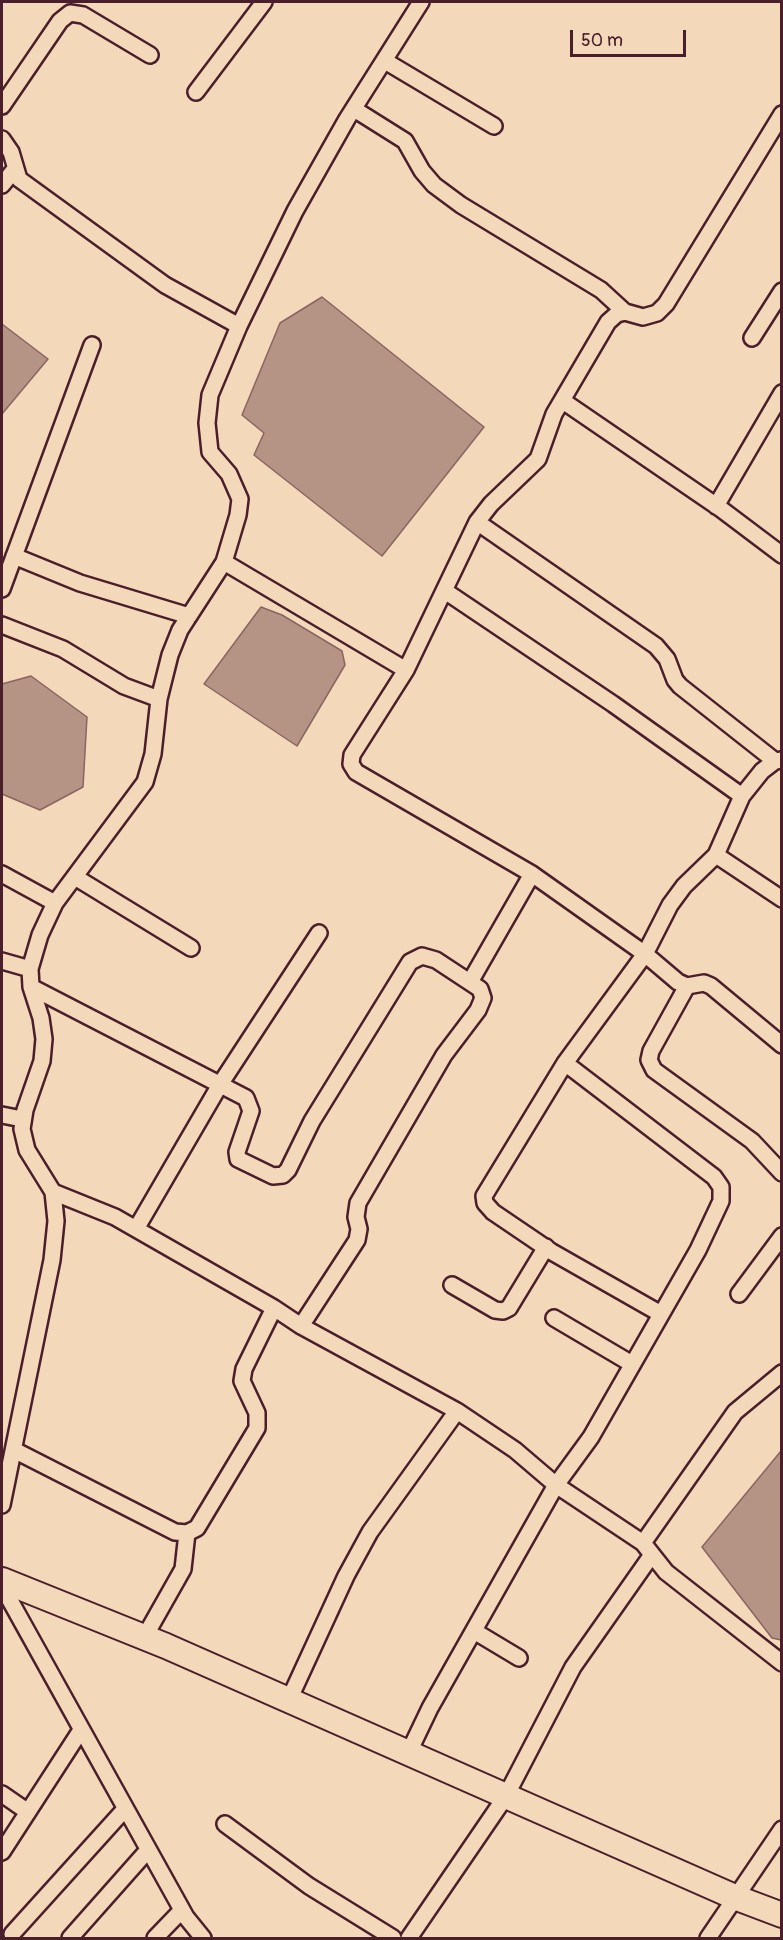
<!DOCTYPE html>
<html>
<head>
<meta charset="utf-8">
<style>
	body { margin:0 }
	#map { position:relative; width:783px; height:1940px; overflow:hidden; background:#f3d8ba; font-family:Pangolin,sans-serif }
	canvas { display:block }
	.frame { position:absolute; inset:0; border:3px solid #4a1f2b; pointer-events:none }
	.scale { position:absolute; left:570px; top:30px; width:116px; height:27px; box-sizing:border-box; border:3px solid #4a1f2b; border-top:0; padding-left:8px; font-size:18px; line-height:21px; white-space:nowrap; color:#4a1f2b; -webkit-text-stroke:4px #f3d8ba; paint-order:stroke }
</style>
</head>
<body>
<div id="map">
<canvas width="783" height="1940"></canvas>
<div class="frame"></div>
<div class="scale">50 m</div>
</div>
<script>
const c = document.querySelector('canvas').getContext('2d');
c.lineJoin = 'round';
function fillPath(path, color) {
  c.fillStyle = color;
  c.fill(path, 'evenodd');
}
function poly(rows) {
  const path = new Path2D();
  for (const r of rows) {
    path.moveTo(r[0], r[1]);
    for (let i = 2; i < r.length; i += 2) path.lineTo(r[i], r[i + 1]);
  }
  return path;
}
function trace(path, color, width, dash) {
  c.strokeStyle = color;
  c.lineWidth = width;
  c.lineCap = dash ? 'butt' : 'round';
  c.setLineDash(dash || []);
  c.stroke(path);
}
const water = poly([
	[322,297,484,427,382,556,254,455,264,433,242,415,280,323,322,297],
	[2,324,48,359,2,414,2,324],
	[261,607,282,615,342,651,345,665,297,746,204,684,261,607],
	[31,676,87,717,83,787,40,810,2,794,2,684,31,676],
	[781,1451,781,1640,772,1638,702,1547,781,1451]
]);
fillPath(water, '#b59385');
trace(water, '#8a6561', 1.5);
const minor = poly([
	[385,61,494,126],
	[196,92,264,2],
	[2,106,60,21,70,13,83,15,150,55],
	[354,109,405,141,422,171,434,185,461,205,601,290,625,312],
	[782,114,666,304,657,313,643,317,625,312,617,314,608,322,554,414,538,459,491,504,477,522,406,670,352,755,351,764,356,772,532,874,645,954,678,982,687,986,704,983,711,986,782,1045],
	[2,139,11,152,19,179,165,285,239,326],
	[2,185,14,170],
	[752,338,782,291],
	[563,401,721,509,782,555],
	[716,506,782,393],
	[477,522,656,646,667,659,675,680,680,686,775,761],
	[14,556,80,583,189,616],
	[224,562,406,670],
	[2,589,92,345],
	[445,591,613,704,742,796],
	[2,625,63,649,124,686,159,699],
	[716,855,782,899],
	[2,874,55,903],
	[75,877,191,948],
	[2,961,30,969],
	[470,982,532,874],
	[687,986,651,1051,649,1060,654,1070,752,1141,782,1173],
	[31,987,246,1098,251,1111,237,1152,238,1159,273,1176,283,1175,288,1170,312,1121,410,962,422,956,436,960,480,989,483,998,478,1010,444,1055,358,1203,356,1217,359,1229,357,1240,301,1326],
	[2,1115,22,1119],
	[53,1192,115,1217,274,1308,301,1326,457,1411,515,1450,556,1485,643,1543,666,1572,782,1663],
	[136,1229,221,1083,319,933],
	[452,1285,495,1310,503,1311,509,1308,546,1247],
	[739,1294,782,1236],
	[661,1314,552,1252,493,1212,485,1203,484,1196,565,1063,645,954,670,905,684,886,716,855,742,796,762,771,775,761,782,760],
	[554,1318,632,1364],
	[14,1450,175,1532,187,1533,197,1528,257,1428,257,1413,242,1381,244,1369,274,1308],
	[2,1505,52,1260,56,1221,53,1192,27,1150,22,1129,25,1110,42,1061,44,1039,41,1018,31,987,30,969,40,935,55,903,145,782,153,754,159,699,170,655,180,630,224,562,238,515,240,499,229,474,210,452,207,423,210,395,239,326,295,211,347,119,421,2],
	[643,1543,735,1412,782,1373],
	[2,1586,186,1917,203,1938],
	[474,1631,519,1658],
	[144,1638,183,1569,187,1533],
	[288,1702,346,1576,370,1532,457,1411],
	[408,1754,430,1708,556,1485,591,1437,698,1250,721,1201,721,1187,714,1177,565,1063],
	[2,1794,28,1812],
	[225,1824,309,1886,393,1938],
	[2,1852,81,1730],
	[12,1934,125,1809],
	[70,1938,148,1850],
	[155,1938,182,1910],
	[409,1938,506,1796,573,1667,651,1556],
	[708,1938,782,1829]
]);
const primary = poly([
	[2,1580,166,1646,737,1898,782,1915]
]);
trace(minor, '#4a1f2b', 20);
trace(primary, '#4a1f2b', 28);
trace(minor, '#f3d8ba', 15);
trace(primary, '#f3d8ba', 24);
</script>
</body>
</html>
